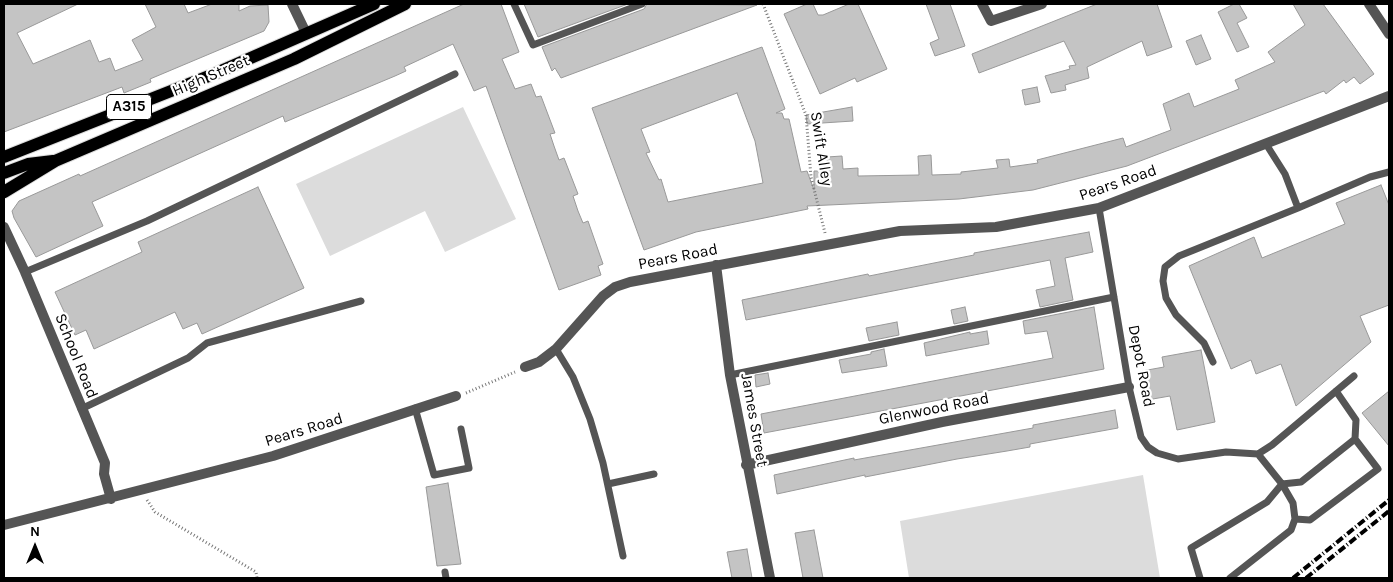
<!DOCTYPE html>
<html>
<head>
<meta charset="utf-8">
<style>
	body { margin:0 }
	#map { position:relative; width:1393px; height:582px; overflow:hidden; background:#fff; font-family:Karla,sans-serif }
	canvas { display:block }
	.frame { position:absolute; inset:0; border:5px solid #000; pointer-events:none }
	.north { position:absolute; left:10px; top:522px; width:50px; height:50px; -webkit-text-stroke:4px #fff; paint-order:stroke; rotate:0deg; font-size:14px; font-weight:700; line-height:20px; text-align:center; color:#000 }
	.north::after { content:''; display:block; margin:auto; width:18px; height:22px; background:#000; clip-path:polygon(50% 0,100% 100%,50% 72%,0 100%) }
</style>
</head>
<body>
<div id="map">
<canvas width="1393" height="582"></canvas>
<div class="frame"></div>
<div class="north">N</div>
</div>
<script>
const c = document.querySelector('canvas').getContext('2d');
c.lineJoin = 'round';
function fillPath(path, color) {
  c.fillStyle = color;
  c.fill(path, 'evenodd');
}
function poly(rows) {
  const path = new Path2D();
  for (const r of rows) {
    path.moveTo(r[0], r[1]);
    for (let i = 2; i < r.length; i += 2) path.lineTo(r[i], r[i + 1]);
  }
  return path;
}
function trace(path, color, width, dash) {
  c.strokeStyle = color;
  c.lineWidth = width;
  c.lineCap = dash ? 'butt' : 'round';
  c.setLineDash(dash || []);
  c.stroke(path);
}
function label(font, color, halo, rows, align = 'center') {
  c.font = font + ' Karla,sans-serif';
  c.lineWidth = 4.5;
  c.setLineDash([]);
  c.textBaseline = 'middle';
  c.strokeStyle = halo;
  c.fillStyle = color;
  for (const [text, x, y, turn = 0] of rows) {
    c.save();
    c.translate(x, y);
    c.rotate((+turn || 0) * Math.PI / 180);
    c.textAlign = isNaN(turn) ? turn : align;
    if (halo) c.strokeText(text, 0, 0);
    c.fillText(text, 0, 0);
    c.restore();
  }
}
fillPath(poly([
	[463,107,516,219,445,252,425,211,330,256,296,184],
	[1143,475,1160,578,909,578,900,521]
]), '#dcdcdc');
const building = poly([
	[4,4,78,4,17,33,33,64,90,40,99,62,110,58,115,71,143,60,132,40,156,27,145,4,184,4,188,13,212,4,239,4,239,11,250,6,268,5,269,22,264,31,150,79,151,82,124,93,122,87,4,132,4,4],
	[464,4,501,4,519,52,502,59,515,89,531,84,536,97,541,96,555,133,550,134,554,146,559,160,564,158,578,194,573,196,578,211,583,223,588,221,603,264,598,266,601,275,559,290,486,86,474,91,453,44,404,67,406,71,395,76,285,122,283,116,92,202,103,226,36,257,14,218,12,211,19,201,79,174,80,176,464,4],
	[524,4,628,4,538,37,524,4],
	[647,4,757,5,561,78,555,68,552,71,542,47,644,9,647,4],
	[807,4,813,4,818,15,823,15,849,4,858,4,887,69,857,82,855,78,820,94,784,14,807,4],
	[926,4,950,4,965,46,935,56,930,43,939,39,926,4],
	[1097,4,1157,4,1172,47,1147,56,1142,41,1087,67,1089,78,1065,85,1066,90,1051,93,1045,76,1070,69,1069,66,1076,65,1064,41,979,73,972,54,1097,4],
	[1234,4,1239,4,1247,18,1237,23,1249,47,1237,52,1218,12,1234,4],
	[1293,4,1323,4,1374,74,1360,84,1354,77,1346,83,1344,80,1326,94,1324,91,1127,166,1033,190,959,199,807,206,808,209,696,232,644,250,592,108,762,47,785,109,776,113,782,113,784,119,789,119,801,172,807,171,814,190,814,171,827,171,827,157,842,156,843,169,858,168,858,176,919,175,918,156,931,155,932,175,961,174,961,172,998,168,996,160,1009,159,1010,167,1038,163,1037,160,1123,138,1126,147,1171,130,1163,104,1189,93,1194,107,1239,89,1235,80,1275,62,1268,52,1305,25,1293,4],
	[737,93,755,141,763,183,668,202,661,179,659,180,646,153,650,152,641,129,737,93],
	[1201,35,1211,59,1196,65,1186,41,1201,35],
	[1037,87,1040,102,1025,105,1022,90,1037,87],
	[852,107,853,121,807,124,806,115,852,107],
	[1381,185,1389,205,1389,305,1360,316,1371,342,1296,406,1281,364,1256,374,1251,360,1231,369,1189,266,1254,237,1262,258,1345,224,1336,203,1381,185],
	[258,187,304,288,202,334,197,323,183,329,175,312,94,349,86,330,75,335,55,292,142,252,138,242,258,187],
	[1089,232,1093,252,1065,258,1073,300,1040,307,1036,290,1055,286,1050,260,746,320,742,300,868,274,869,276,974,255,974,253,1089,232],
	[965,307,968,321,954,324,951,310,965,307],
	[1094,307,1104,369,764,433,761,414,1053,358,1047,331,1025,334,1023,321,1094,307],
	[897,322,899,335,869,341,866,328,897,322],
	[987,331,989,344,926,356,924,343,970,332,970,334,987,331],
	[884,349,887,366,842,373,839,360,871,354,871,352,884,349],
	[1201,350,1215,422,1177,430,1170,396,1147,400,1142,371,1164,367,1162,357,1201,350],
	[768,373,770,384,756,387,755,375,768,373],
	[1389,391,1389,446,1362,413,1389,391],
	[1115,410,1118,428,1030,444,1030,447,1007,451,957,459,865,477,865,475,777,494,774,475,854,458,854,460,1033,428,1033,425,1115,410],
	[448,483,461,564,437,566,426,487,448,483],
	[814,530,823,578,803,578,795,533,814,530],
	[747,549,752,578,732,578,727,552,747,549]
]);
fillPath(building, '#c4c4c4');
trace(building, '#999', 1);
const primary = poly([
	[4,157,214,74,374,4],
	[4,173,28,164,53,161],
	[4,192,55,161,294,59,405,4]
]);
trace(primary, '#dbdbdb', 14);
trace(poly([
	[763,4,806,115,811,177,825,233],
	[466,393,515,372],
	[147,500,155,512,256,572,257,578]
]), '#777', 3, [1, 2.5]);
trace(poly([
	[514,4,533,45,642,4],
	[1266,144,1285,174,1298,208,1370,177,1389,172],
	[1099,208,1129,387,1141,437,1148,447,1157,453,1178,459,1226,452,1258,454,1272,445,1354,376],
	[25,272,147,221,455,74],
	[556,349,573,377,590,419,603,463,623,556],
	[1213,362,1204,343,1176,315,1166,298,1163,281,1165,267,1179,256,1298,208],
	[730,375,1114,297],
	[415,408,434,475,469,468,461,429],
	[81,409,188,358,207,343,361,301],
	[1258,454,1282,484,1301,482,1355,439,1356,420,1336,391],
	[608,484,654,474],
	[1295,519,1310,520,1378,469,1355,439],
	[445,572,446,578],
	[1200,578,1191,548,1267,502,1282,484,1293,503,1295,519,1291,530,1230,578]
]), '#555', 7);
trace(poly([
	[982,4,991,21,1042,4],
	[4,227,25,272,105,463,104,474,111,499],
	[716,265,730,375,770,578],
	[525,367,539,362,556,349,603,296,615,287,630,282,900,231,996,227,1099,208,1389,96],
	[746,465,942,422,1129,387],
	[4,525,273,456,456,396]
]), '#555', 10);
trace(poly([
	[292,4,306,33],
	[1369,4,1389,34]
]), '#555', 10);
trace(primary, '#000', 12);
trace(poly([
	[1293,578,1389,500],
	[1306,578,1389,511]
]), '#000', 4, [8, 2.5, 1, 2.5]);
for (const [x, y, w] of [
	[129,107,45]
]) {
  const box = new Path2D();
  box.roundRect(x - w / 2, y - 12.5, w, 25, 4);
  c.fillStyle = '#fff';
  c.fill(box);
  trace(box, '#000', 1);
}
label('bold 15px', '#000', null, [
	["A315",129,107]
]);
label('16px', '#000', '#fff', [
	["High Street",211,76,-23],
	["Swift Alley",821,149,81],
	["Pears Road",1118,183,-19],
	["Pears Road",678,257,-11],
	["School Road",76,356,68],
	["Depot Road",1141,366,79],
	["Glenwood Road",934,409,-11],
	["James Street",754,420,80],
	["Pears Road",304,430,-17]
]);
</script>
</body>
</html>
